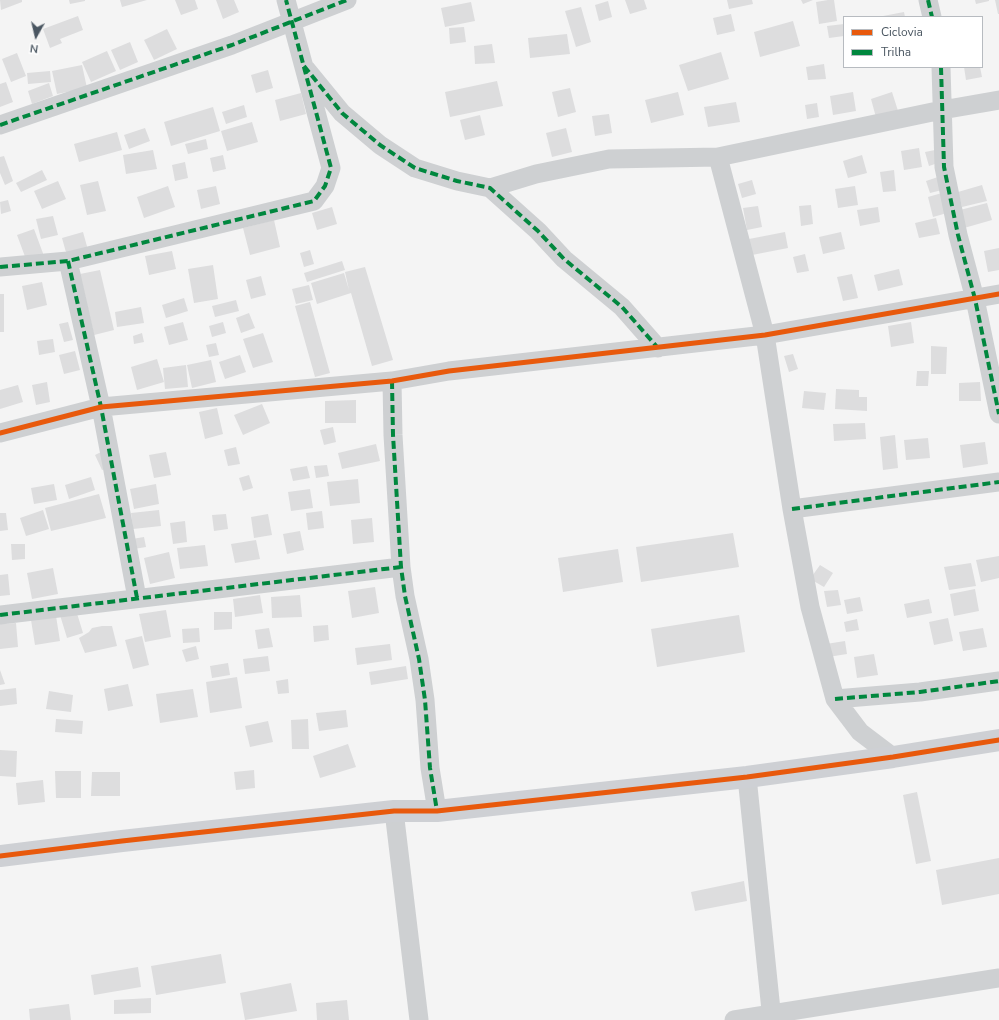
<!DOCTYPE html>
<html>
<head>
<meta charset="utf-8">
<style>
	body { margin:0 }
	#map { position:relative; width:999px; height:1020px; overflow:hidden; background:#f4f4f4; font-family:"Nunito Sans",sans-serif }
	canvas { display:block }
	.legend { position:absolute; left:843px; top:16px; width:140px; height:52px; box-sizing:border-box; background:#fff; border:1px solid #b7bbc0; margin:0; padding:5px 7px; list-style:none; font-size:12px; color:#4a5661 }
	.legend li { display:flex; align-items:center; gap:8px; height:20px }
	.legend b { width:20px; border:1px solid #b7bbc0 }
	.north { position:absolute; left:16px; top:16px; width:40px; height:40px; -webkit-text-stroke:3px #fff; paint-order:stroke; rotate:188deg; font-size:11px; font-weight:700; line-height:16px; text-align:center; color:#4a5661 }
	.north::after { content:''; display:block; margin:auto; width:14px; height:18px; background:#4a5661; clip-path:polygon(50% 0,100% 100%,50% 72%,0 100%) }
</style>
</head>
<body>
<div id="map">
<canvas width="999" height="1020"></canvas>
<ul class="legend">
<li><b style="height:5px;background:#e8590c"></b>Ciclovia</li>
<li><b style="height:5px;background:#00873e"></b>Trilha</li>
</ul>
<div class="north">N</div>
</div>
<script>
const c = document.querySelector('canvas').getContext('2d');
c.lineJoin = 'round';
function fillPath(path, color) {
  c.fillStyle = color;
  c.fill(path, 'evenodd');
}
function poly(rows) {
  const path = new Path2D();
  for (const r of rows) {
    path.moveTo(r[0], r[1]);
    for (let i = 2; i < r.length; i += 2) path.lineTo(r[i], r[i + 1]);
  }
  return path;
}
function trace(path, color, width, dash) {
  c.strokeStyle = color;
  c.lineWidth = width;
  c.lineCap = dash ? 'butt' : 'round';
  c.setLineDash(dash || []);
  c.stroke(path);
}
fillPath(poly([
	[0,0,22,0,22,2,1,10],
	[69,0,85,0,85,1,70,4],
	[120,0,147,0,122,7],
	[175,0,195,0,198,9,181,15],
	[216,0,234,0,239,12,223,19],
	[625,0,644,0,647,9,630,14],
	[727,0,752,0,753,4,729,9],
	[801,0,813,0,803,4],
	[828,0,834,0,837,21,819,24,816,2],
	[975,0,989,0,989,1,976,4],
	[995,0,999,0,999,14,998,14],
	[608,1,612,17,599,21,595,5],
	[471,2,475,21,445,27,441,8],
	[581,7,591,42,576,47,565,11],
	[904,12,905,17,883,17,883,16],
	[731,14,735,31,717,35,713,18],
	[78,16,83,30,60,39,62,43,50,48,43,29],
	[793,21,800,46,760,57,754,32],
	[844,24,844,36,829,38,827,26],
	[464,27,466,42,450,44,449,28],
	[167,29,177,49,154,60,144,40],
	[567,34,570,54,530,58,528,38],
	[130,42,138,62,120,70,111,50],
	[492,44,495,63,475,64,474,46],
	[107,51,116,71,91,82,82,62],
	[721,52,729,79,688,91,679,65],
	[17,53,26,76,11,82,2,59],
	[824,64,826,79,808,80,806,67],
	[82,65,87,88,57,94,52,71],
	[964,67,980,67,982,77,966,80],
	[268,70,273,88,256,93,251,75],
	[50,71,51,82,28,84,27,73],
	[497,81,503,106,450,117,445,92],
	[6,82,13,102,0,107,0,84],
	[49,83,53,96,32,104,28,91],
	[570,88,576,112,558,117,552,92],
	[678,92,684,115,651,123,645,100],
	[853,92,856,111,833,115,830,96],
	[892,92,899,114,877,121,871,99],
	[301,93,306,114,280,121,275,100],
	[736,102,740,122,708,127,704,107],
	[817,103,819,117,807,119,805,105],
	[244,105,247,117,226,124,222,112],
	[213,107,220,131,171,146,164,122],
	[609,114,612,133,595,136,592,116],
	[480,115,485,135,465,140,460,120],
	[252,122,258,142,227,151,221,131],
	[145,128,150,141,129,149,124,135],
	[566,128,572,152,552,157,546,133],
	[117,132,122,150,79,162,74,144],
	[206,139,208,149,188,154,185,144],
	[919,148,922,167,904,170,901,151],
	[153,150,157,169,126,174,123,155],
	[935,150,938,163,929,166,925,152],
	[223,155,226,169,213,172,210,158],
	[862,155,867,173,848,178,843,161],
	[4,156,13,181,5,185,0,173,0,157],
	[185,162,188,178,175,181,172,165],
	[42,170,47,180,21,192,16,183],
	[894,170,896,191,883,192,880,172],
	[938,177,942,190,930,193,926,181],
	[752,180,756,194,742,198,738,184],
	[58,181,66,199,42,209,34,191],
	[98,181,106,211,87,215,80,185],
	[982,185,987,201,962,207,958,192],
	[168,186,175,207,144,218,137,197],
	[216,186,220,204,201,209,197,190],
	[855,186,858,205,838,208,835,189],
	[942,193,947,213,933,217,928,197],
	[8,200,11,211,1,214,0,202],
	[987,203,992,220,964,228,960,210],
	[811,205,813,224,801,226,799,206],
	[758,206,762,227,747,230,743,208],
	[332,207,337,224,317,230,312,213],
	[878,207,880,222,860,226,857,210],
	[53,216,58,235,41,239,36,219],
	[936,218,940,234,919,238,915,223],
	[274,220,280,247,250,255,243,228],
	[34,229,44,256,27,262,17,235],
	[83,232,88,250,67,256,62,238],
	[785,232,788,248,752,255,749,239],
	[841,232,845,249,823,254,819,237],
	[999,248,999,270,988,272,984,251],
	[310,250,314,264,304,267,300,253],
	[172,251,176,269,149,275,145,256],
	[805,254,809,271,797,273,793,257],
	[342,261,345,270,307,282,304,273],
	[213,265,218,299,194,303,188,269],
	[365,267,393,360,372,366,351,293,317,304,311,283,344,273,349,290,345,272],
	[899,269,903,285,878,291,874,275],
	[100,270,114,330,94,335,80,274],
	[852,274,858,298,843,301,837,277],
	[261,276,266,295,251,299,246,280],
	[42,282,47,305,27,310,22,286],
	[309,285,313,300,296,304,292,289],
	[0,294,4,294,4,332,0,332],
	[184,298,188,311,166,318,162,305],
	[236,300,239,311,215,317,212,306],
	[310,302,330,373,315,377,295,306],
	[141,307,144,323,117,327,115,312],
	[249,313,255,328,241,333,236,318],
	[68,322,73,340,64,342,59,324],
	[183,322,188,340,169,345,164,327],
	[223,322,226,333,212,337,209,326],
	[911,322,914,343,891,347,888,326],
	[142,333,144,342,134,344,133,336],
	[263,333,273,362,253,368,243,339],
	[53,339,55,352,39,355,37,341],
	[216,343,219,355,209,357,206,345],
	[931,346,947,347,946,374,931,374],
	[75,351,80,370,64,374,59,355],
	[793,354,798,369,789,372,784,356],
	[240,355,246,372,225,379,219,362],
	[157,359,164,382,137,390,131,367],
	[211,360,216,382,192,388,187,365],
	[186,365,188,387,165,389,163,368],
	[917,371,929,371,928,386,916,386],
	[47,382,50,402,36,405,32,385],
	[980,382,981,401,959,401,959,383],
	[18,385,23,402,0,409,0,390],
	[836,389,859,390,859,397,867,397,867,411,835,409],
	[804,391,826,393,824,410,802,408],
	[356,400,356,423,325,423,325,401],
	[262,404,270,423,243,435,234,415],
	[217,408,223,434,205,439,199,412],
	[865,423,866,439,834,441,833,424],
	[333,427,336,442,324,445,320,430],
	[895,435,898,468,883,470,880,437],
	[928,438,930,458,906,460,904,440],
	[985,442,988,464,963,468,960,445],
	[376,444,380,461,342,469,338,453],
	[236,447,240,464,228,466,224,450],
	[101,452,108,468,102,470,95,455],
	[166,452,171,475,154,478,149,455],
	[327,465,329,476,316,478,314,466],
	[307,466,310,478,293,481,290,469],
	[249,475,253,488,243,491,239,478],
	[91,477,95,490,69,499,65,485],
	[358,479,360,503,330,506,327,482],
	[54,484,57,500,34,504,31,488],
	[156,484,159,504,134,509,130,489],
	[310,489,313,508,291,511,288,492],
	[99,494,106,518,51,531,45,508],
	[43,510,49,529,26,536,20,518],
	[159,510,161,526,133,529,131,513],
	[322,511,324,528,308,530,306,513],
	[0,513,6,513,8,530,0,531],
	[226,514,228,529,214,531,212,515],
	[268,514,272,535,254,538,251,517],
	[372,518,374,542,353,544,351,520],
	[185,521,187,542,173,544,170,523],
	[300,531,304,550,287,554,283,534],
	[733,533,739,567,641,582,636,547],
	[144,537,146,547,134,549,132,539],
	[256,540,260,559,235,563,231,544],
	[11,544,25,544,25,559,12,560],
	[205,545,208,566,180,569,177,548],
	[618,549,623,582,563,592,558,558],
	[169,552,175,578,150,584,144,558],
	[999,556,999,578,981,582,976,560],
	[971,563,976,586,949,590,944,567],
	[820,565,833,573,824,587,810,579],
	[53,568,58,594,32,599,27,573],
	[8,574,10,595,0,596,0,575],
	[375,587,379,613,352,618,348,591],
	[975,589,979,611,954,616,950,594],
	[838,590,841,605,827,607,824,591],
	[260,595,263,613,235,617,233,599],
	[300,595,302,617,272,618,271,597],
	[860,597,863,611,847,614,844,600],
	[929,599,932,613,907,618,904,604],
	[76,610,83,633,67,638,60,615],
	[166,610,171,637,145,642,139,614],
	[214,612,232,612,232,629,214,630],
	[739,615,745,652,657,667,651,629],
	[56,616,60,641,35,645,31,620],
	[948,618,953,641,934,645,929,622],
	[857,619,859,630,846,632,844,622],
	[16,623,18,647,0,649,0,624],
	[328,625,329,640,314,642,313,626],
	[102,626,112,626,117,646,85,653,79,638,89,632,92,628],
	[199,628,200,642,183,643,182,629],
	[269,628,273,647,258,649,255,630],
	[983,628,987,647,963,651,959,632],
	[142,636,149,665,133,669,125,640],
	[845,641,847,654,828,657,826,644],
	[390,644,392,660,357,665,355,648],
	[196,646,199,659,186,662,182,650],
	[874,654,878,675,857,678,854,657],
	[268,656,270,671,245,674,243,659],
	[228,663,230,675,212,678,210,666],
	[406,666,408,679,371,685,369,672],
	[0,670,5,684,0,685],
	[237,677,242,708,210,713,206,682],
	[288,679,289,693,278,694,276,681],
	[128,684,133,706,108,711,104,689],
	[16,688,17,704,0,706,0,690],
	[193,689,198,717,160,723,156,694],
	[49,691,73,695,71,712,46,709],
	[346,710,348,727,319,731,316,713],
	[56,719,83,721,82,734,55,732],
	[308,719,309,749,292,749,291,720],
	[268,721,273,742,250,747,245,726],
	[348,744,356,767,320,778,313,756],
	[0,750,17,751,16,777,0,776],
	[254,770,255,788,236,790,234,772],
	[55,771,81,771,81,798,56,798],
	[92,772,120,772,120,796,91,796],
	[43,780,45,802,18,805,16,783],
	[917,792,931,861,916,864,903,795],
	[999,858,999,894,942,905,936,870],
	[744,881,747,901,695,911,691,892],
	[221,954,226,983,156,995,151,966],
	[138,967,141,987,94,995,91,975],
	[291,983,297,1011,245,1020,240,993],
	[151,998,151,1013,114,1014,114,1000],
	[347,1000,349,1020,317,1020,316,1003],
	[69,1004,71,1020,30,1020,29,1009]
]), '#ddddde');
trace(poly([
	[928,0,932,17],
	[941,67,944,167,958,235,975,299,999,414],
	[306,69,342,113,380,145,415,168,457,181,490,188,538,231,564,259,622,307,658,348],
	[0,125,232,45,347,0],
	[718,157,942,110,999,100],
	[490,188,536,174,609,159,718,157,765,335,792,509,810,607,835,699,860,732,893,757],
	[68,261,101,407,137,598],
	[0,267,68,261,314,201,325,186,331,168,286,0],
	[392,381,393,435,401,567,405,596,419,659,425,700,430,768,437,811],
	[0,433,101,407,392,381,449,371,765,335,999,294],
	[792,509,999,482],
	[0,615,401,567],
	[835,699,920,692,999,681],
	[747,777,772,1020],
	[394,811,419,1020],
	[734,1020,999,978]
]), '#ced0d2', 19);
trace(poly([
	[0,856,122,841,394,811,437,811,747,777,893,757,999,740]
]), '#ced0d4', 22);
trace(poly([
	[928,0,932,17],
	[304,66,342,113,380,145,415,168,457,181,490,188,538,231,564,259,622,307,658,348],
	[941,67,944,167,958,235,975,299,999,414],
	[0,125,232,45,347,0],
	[68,261,101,407,137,598],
	[0,267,68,261,314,201,325,186,331,168,286,0],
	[392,381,393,435,401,567,405,596,419,659,425,700,430,768,437,811],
	[792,509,999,482],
	[0,615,401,567],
	[835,699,920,692,999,681]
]), '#00873e', 4, [8, 4]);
trace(poly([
	[0,433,101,407,392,381,449,371,765,335,999,294],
	[0,856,122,841,394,811,437,811,747,777,893,757,999,740]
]), '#e8590c', 5);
</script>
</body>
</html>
